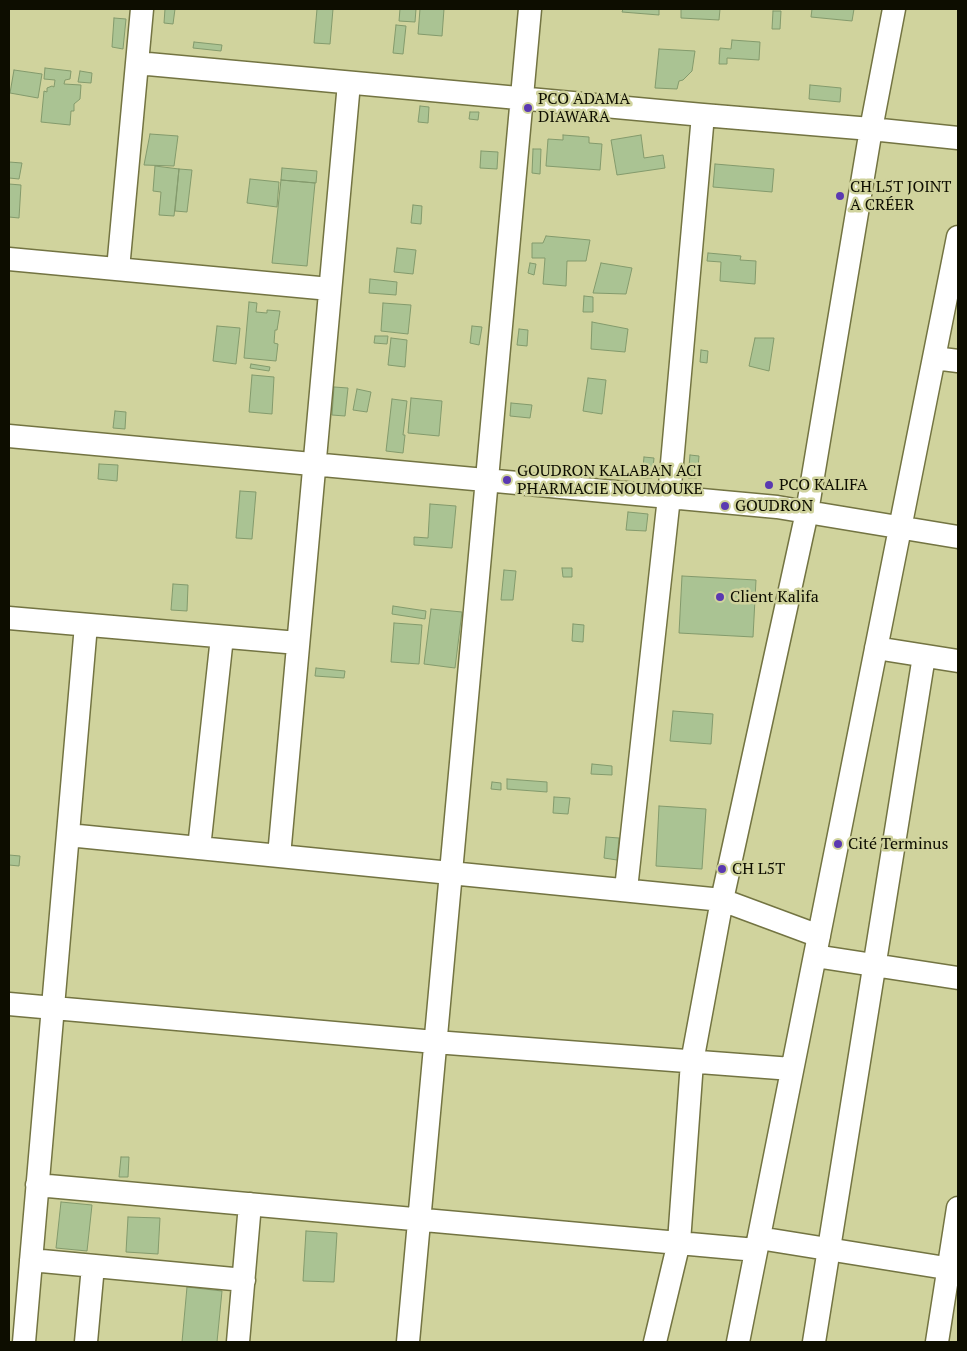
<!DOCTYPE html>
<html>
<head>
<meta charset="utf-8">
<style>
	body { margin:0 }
	#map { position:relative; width:967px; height:1351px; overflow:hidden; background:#d0d39d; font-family:"PT Serif",serif }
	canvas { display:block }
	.frame { position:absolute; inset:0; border:10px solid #0d0d00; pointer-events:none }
</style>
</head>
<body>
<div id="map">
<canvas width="967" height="1351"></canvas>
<div class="frame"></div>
</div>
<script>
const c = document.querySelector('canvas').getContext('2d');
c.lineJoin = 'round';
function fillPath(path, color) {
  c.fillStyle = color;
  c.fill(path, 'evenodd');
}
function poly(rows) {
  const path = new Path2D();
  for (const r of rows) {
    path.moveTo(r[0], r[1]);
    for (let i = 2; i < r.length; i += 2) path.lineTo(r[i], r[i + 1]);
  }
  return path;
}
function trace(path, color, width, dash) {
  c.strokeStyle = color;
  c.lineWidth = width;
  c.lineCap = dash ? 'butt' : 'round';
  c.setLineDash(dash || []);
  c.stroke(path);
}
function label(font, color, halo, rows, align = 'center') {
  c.font = font + ' "PT Serif",serif';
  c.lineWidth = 5;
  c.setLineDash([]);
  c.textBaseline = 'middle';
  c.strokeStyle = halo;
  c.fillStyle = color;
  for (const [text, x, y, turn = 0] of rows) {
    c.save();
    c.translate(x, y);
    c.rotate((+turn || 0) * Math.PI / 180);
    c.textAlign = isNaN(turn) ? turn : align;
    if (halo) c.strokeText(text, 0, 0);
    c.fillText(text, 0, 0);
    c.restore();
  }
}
const building = poly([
	[165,9,175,9,173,24,164,23,165,9],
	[317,9,333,9,330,44,314,43,317,9],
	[400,9,416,9,415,22,399,21,400,9],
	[420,9,444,9,442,36,418,34,420,9],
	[623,9,659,9,659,15,622,12,623,9],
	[681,9,720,9,719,20,681,18,681,9],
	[812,9,854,9,852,21,811,17,812,9],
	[773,11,781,11,780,29,772,29,773,11],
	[114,18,126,19,123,49,112,47,114,18],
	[396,25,406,26,403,54,393,53,396,25],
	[732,40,760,42,759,60,727,58,727,64,719,64,720,48,731,49,732,40],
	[194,42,222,45,221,51,193,48,194,42],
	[659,49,695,51,692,71,683,80,679,81,677,89,655,88,659,49],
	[45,68,71,71,70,79,65,80,64,84,81,85,80,99,74,104,74,111,71,111,70,125,41,122,44,91,47,92,47,88,52,86,54,87,55,80,44,79,45,68],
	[14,70,42,74,38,98,10,93,14,70],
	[80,71,92,73,91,83,78,82,80,71],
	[810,85,841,88,840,102,809,99,810,85],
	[420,106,429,107,428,123,418,122,420,106],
	[470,112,479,112,478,120,469,119,470,112],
	[150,134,178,136,174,166,144,165,150,134],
	[563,135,589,137,589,143,602,144,600,170,546,166,548,139,563,140,563,135],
	[641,135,644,158,663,155,665,168,617,175,611,140,641,135],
	[533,149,541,149,540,174,532,173,533,149],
	[481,151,498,152,497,169,480,168,481,151],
	[9,162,22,163,19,179,9,178,9,162],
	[715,164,774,169,772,192,713,187,715,164],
	[155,166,179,169,174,216,159,215,161,192,153,191,155,166],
	[282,168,317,171,316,183,281,180,282,168],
	[179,169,192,170,187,212,175,211,179,169],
	[250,179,279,182,277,207,247,203,250,179],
	[281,180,315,183,307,266,272,263,281,180],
	[9,184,21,185,19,218,9,217,9,184],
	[413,205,422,206,421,224,411,223,413,205],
	[546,236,590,240,586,261,567,261,566,286,543,284,545,258,532,258,532,243,543,243,546,236],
	[397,248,416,250,413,274,394,272,397,248],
	[708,253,741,256,740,260,756,261,755,284,720,281,721,262,707,261,708,253],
	[530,263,536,264,534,275,528,273,530,263],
	[601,263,632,268,626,294,593,293,601,263],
	[370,279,397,282,396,295,369,293,370,279],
	[584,296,593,297,593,312,583,312,584,296],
	[249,302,257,303,256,312,267,313,267,310,280,311,277,330,275,330,274,343,278,344,276,361,244,358,249,302],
	[383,303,411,305,408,334,381,331,383,303],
	[592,322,628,329,625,352,591,349,592,322],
	[217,326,240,328,236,364,213,361,217,326],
	[472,326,482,327,479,345,470,343,472,326],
	[519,329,528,330,527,346,517,345,519,329],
	[375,336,388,336,387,344,374,343,375,336],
	[391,338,407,340,405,367,388,365,391,338],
	[755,338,774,338,769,371,749,366,755,338],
	[701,350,708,351,707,363,700,362,701,350],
	[251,364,270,367,269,371,250,368,251,364],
	[252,375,274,377,272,414,249,412,252,375],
	[588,378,606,380,602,414,583,411,588,378],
	[334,387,348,388,345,416,332,415,334,387],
	[357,389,371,392,367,412,353,410,357,389],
	[411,398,442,401,439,436,408,433,411,398],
	[392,399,407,401,403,435,405,435,403,453,386,451,392,399],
	[511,403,532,405,530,418,510,416,511,403],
	[115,411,126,412,125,429,113,428,115,411],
	[690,455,699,456,697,478,688,478,690,455],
	[644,457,654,458,652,478,642,478,644,457],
	[99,464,118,465,117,481,98,479,99,464],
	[240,491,256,492,252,539,236,538,240,491],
	[430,504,456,506,452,548,414,545,414,537,428,538,430,504],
	[628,512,648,514,646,531,626,530,628,512],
	[562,568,572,568,572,577,563,577,562,568],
	[504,570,516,571,513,600,501,600,504,570],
	[682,576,756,580,753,637,679,633,682,576],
	[173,584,188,585,187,611,171,610,173,584],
	[393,606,426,611,425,619,392,614,393,606],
	[431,609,462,612,455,668,424,664,431,609],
	[394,623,422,625,419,664,391,662,394,623],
	[573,624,584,625,583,642,572,641,573,624],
	[316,668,345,671,344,678,315,676,316,668],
	[673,711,713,714,711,744,670,741,673,711],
	[592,764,612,766,612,775,591,774,592,764],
	[507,779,547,782,547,792,507,789,507,779],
	[492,782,501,783,501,790,491,789,492,782],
	[554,797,570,798,568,814,553,813,554,797],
	[659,806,706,809,702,869,656,866,659,806],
	[606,837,619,838,617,860,604,858,606,837],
	[9,855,20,856,19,866,9,865,9,855],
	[121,1157,129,1157,128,1177,119,1177,121,1157],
	[61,1202,92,1205,87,1251,56,1248,61,1202],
	[128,1217,160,1218,158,1254,126,1252,128,1217],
	[306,1231,337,1233,334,1282,303,1281,306,1231],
	[187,1287,222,1291,217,1342,182,1342,187,1287]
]);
fillPath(building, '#aac393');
trace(building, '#839a6c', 1);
const minor = poly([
	[137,63,703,115,871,129,958,138],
	[9,259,330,289],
	[118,269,142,9],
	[934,358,958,361],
	[9,436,777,507,958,537],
	[9,618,298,643],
	[876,648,958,661],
	[68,835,722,900,819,936],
	[199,848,222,637],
	[279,856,349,83],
	[626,889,669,497,703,115],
	[815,956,958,978],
	[9,1004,435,1042,792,1069],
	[37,1185,756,1250],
	[759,1238,958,1270],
	[31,1260,244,1280],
	[24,1342,86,625],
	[86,1342,93,1266],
	[238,1342,250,1204],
	[408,1342,530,9],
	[655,1342,679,1242,692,1062,722,900,807,512,871,129,894,9],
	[738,1342,958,237],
	[814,1342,924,656],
	[937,1342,958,1208]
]);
trace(minor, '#737442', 25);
trace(minor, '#fff', 22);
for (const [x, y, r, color] of [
	[528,108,5,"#5a39b1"],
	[840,196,5,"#5a39b1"],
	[507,480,5,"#5a39b1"],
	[769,485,5,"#5a39b1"],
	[725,506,5,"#5a39b1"],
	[720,597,5,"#5a39b1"],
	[838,844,5,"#5a39b1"],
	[722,869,5,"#5a39b1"]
]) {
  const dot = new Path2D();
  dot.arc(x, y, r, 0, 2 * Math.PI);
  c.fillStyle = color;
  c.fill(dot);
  trace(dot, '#d0d39d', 2);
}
label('16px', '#0d0d00', '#d0d39d', [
	["PCO ADAMA",538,99],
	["DIAWARA",538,117],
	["CH L5T JOINT",850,187],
	["A CRÉER",850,205],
	["GOUDRON KALABAN ACI",517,471],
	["PHARMACIE NOUMOUKE",517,489],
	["PCO KALIFA",779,485],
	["GOUDRON",735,506],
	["Client Kalifa",730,597],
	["Cité Terminus",848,844],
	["CH L5T",732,869]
], 'left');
</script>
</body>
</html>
